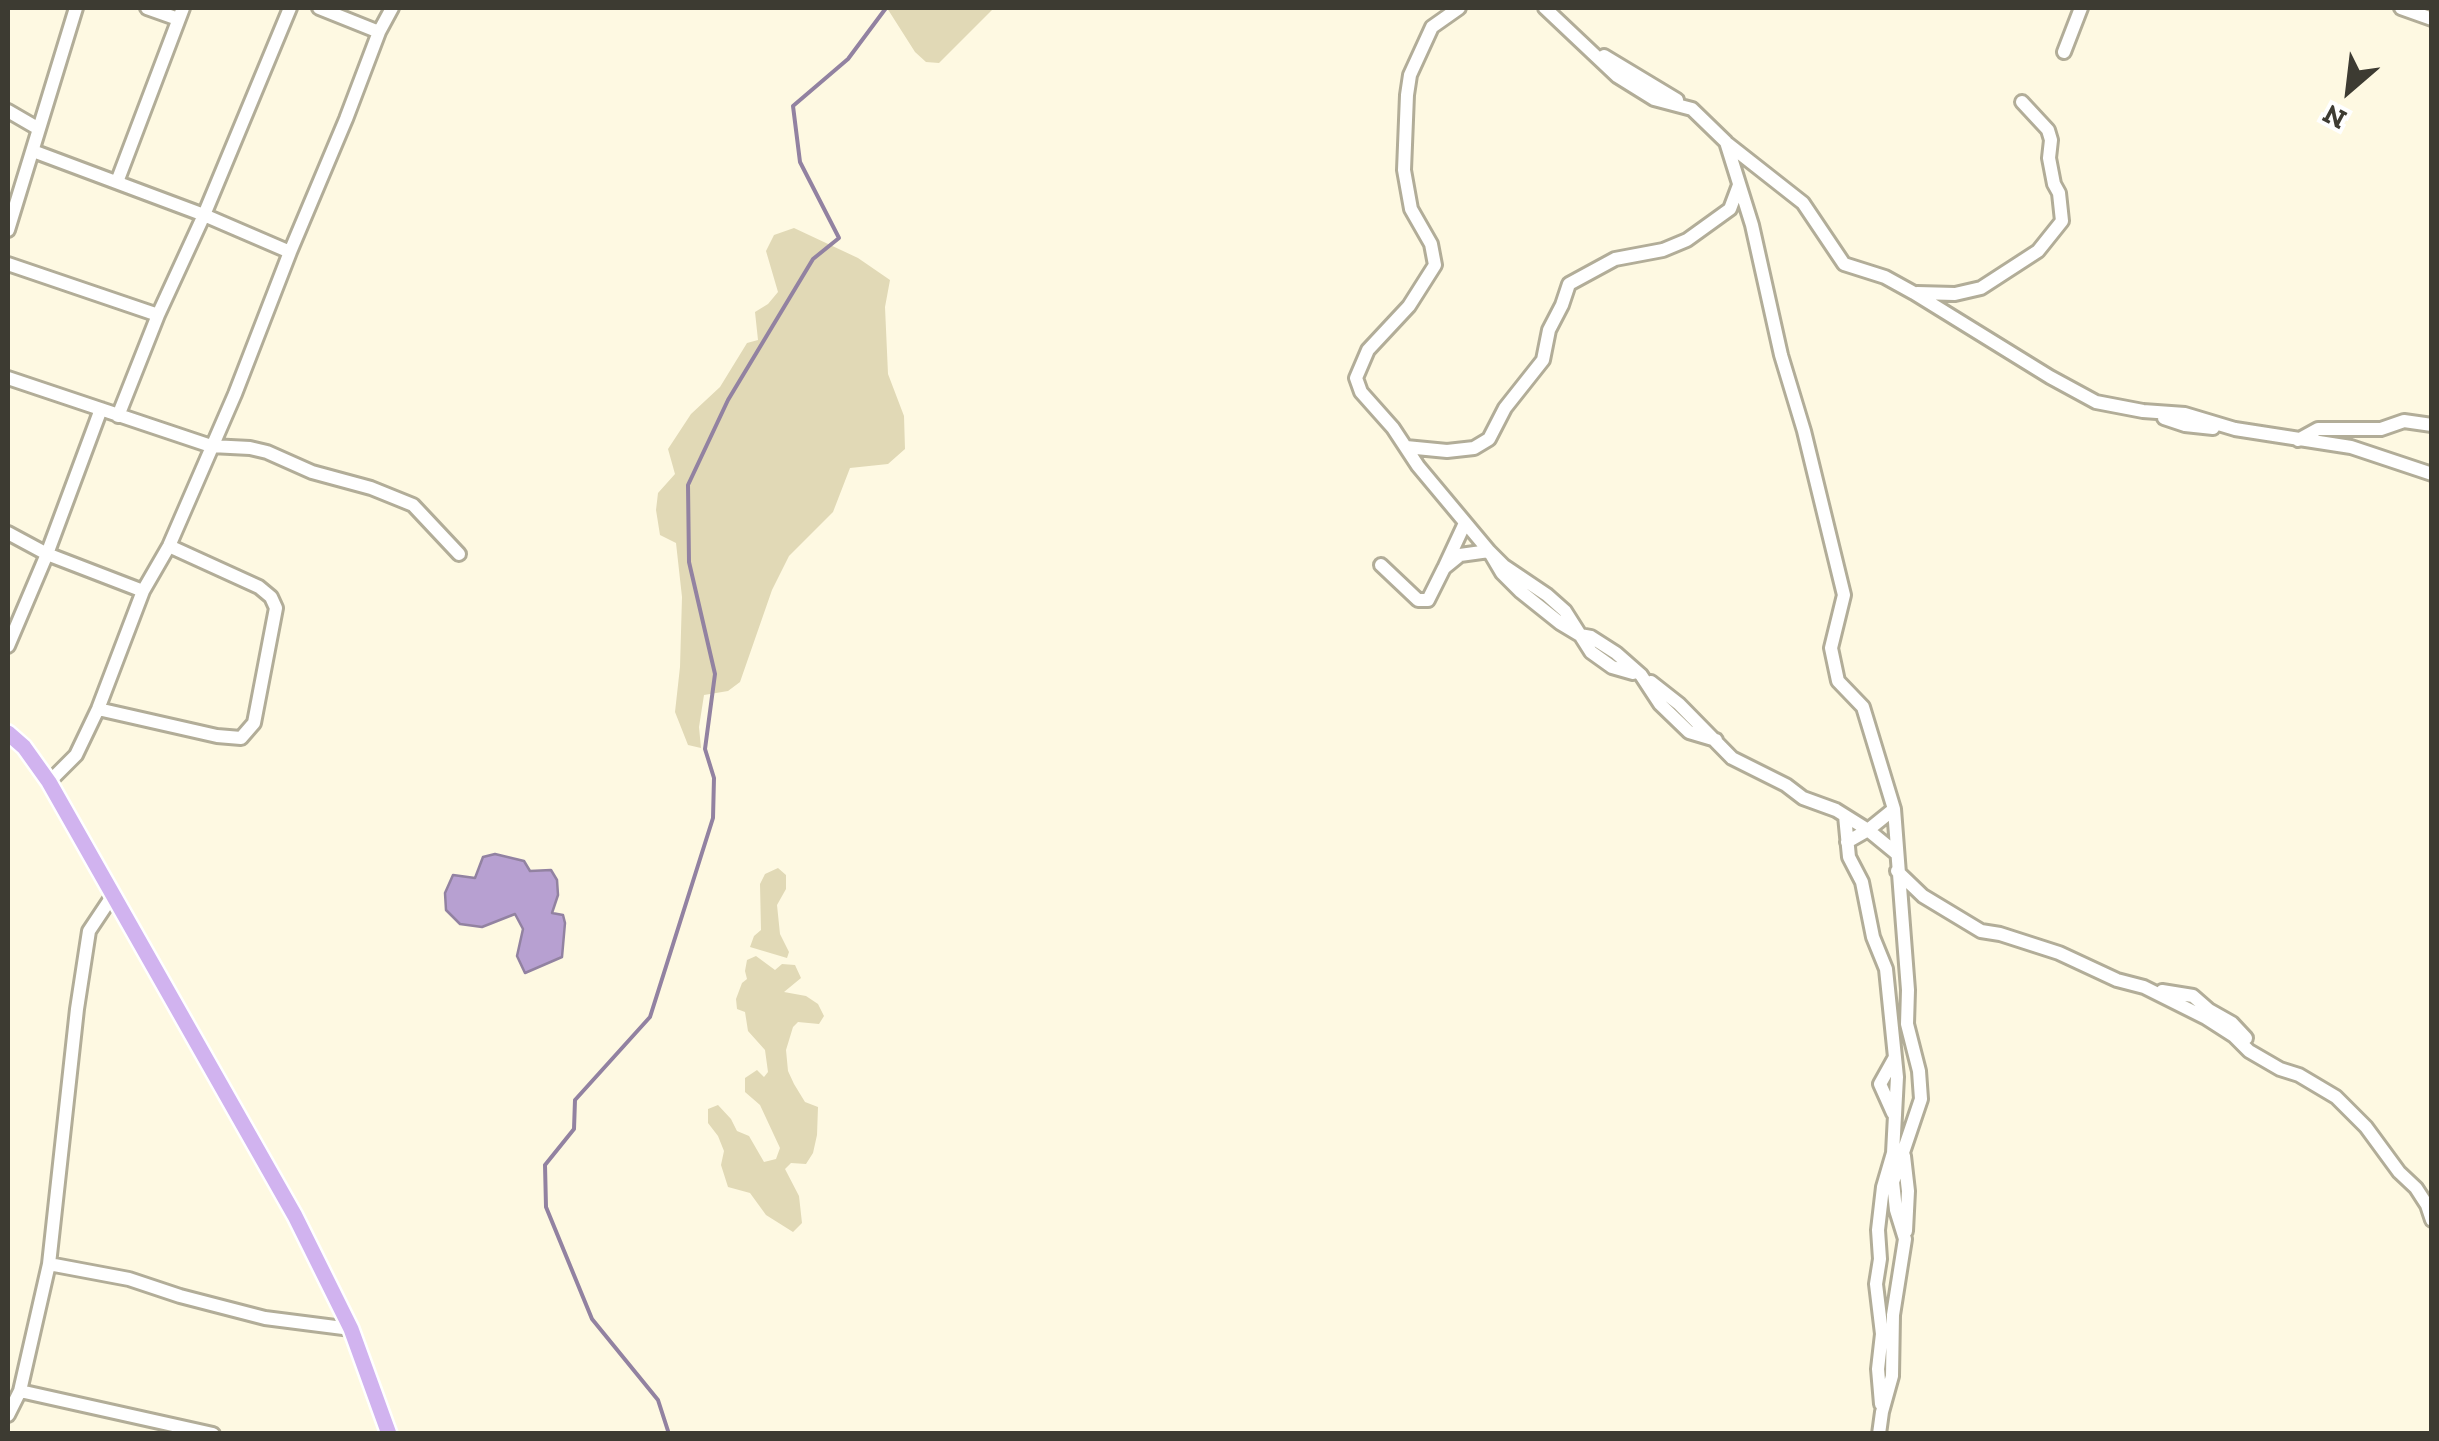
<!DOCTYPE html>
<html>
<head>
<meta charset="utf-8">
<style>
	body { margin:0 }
	#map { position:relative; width:2439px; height:1441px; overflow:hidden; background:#fef9e2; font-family:"Zilla Slab",serif }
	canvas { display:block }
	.frame { position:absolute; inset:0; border:10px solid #3d3b32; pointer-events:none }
	.north { position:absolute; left:2299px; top:40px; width:100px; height:100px; -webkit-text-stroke:8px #fff; paint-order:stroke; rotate:208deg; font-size:28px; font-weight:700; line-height:40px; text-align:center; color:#3d3b32 }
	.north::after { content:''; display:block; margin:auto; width:35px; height:45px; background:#3d3b32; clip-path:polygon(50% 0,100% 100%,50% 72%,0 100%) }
</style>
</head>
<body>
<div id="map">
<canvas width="2439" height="1441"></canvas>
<div class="frame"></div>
<div class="north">N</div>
</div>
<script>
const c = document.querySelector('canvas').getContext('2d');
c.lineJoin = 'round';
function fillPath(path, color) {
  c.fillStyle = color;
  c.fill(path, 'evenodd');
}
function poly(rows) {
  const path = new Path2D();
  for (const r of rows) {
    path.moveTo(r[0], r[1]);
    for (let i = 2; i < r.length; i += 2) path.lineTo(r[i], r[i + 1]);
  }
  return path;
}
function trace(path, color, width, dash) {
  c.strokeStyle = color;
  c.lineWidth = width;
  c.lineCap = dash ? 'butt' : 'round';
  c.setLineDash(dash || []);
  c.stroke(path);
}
fillPath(poly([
	[887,8,994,8,939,63,926,62,915,52],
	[794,228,858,258,890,280,885,307,888,374,904,416,905,449,888,464,850,468,833,512,789,556,772,590,740,682,728,691,704,695,699,727,701,748,688,745,675,712,680,667,682,597,676,543,660,535,656,510,658,493,675,474,668,449,691,414,720,387,747,343,758,340,755,312,768,304,778,292,766,251,774,235],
	[778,868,786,875,786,889,777,905,780,934,789,952,787,958,750,947,754,936,761,930,760,884,765,874],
	[756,956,775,970,782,964,795,965,801,978,784,992,806,996,818,1004,824,1016,819,1024,798,1022,793,1027,786,1050,788,1071,794,1084,805,1102,818,1107,817,1135,813,1153,806,1164,791,1163,785,1169,799,1196,802,1223,793,1232,766,1215,750,1193,728,1187,721,1165,724,1151,718,1136,708,1123,708,1109,718,1105,731,1119,737,1131,749,1136,764,1162,776,1159,780,1148,760,1105,745,1092,745,1078,757,1070,764,1077,768,1072,765,1050,748,1031,745,1012,737,1009,736,999,742,983,747,979,745,971,747,960]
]), '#e1d9b6');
const water = poly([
	[495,854,524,861,530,871,551,870,557,880,558,895,552,913,563,915,565,923,562,957,525,973,517,956,523,929,515,914,482,927,460,924,446,910,445,893,453,875,475,878,483,857,495,854]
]);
fillPath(water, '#b7a0d1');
trace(water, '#9282a1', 2.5);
trace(poly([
	[669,1434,658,1400,592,1319,546,1207,545,1165,574,1129,575,1100,650,1017,713,818,714,778,705,749,715,674,689,562,688,485,728,400,813,259,839,238,800,162,793,106,848,59,886,8]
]), '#9282a1', 4);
const minor = poly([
	[147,8,178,19],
	[319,8,379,32],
	[1459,8,1432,27,1410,75,1407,95,1404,170,1411,209,1431,244,1435,265,1409,306,1368,350,1356,378,1361,392,1393,428,1418,466,1489,551,1502,573,1520,591,1560,623,1580,635,1591,637,1616,653,1641,675,1660,704,1689,732,1716,740],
	[1545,8,1617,76,1654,99,1692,109,1726,142,1752,225,1781,355,1804,431,1844,595,1831,648,1838,681,1863,707,1894,809,1908,990,1907,1024,1919,1071,1921,1099,1893,1182,1896,1210,1905,1239,1893,1315,1892,1376,1882,1412,1879,1434],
	[2401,8,2432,19],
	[2064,52,2081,8],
	[1604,56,1677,100],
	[8,111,39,129],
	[1728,144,1803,203,1844,264,1885,277,1914,293,2050,377,2096,402,2143,411,2185,414,2235,429,2351,447,2432,474],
	[33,151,204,215,290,252],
	[117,182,183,8],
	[8,230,76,8],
	[8,264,158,315],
	[1917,293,1955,294,1981,288,2038,251,2062,221,2059,193,2054,184,2049,158,2051,140,2048,130,2022,102],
	[8,378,211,446,250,448,267,452,312,472,371,488,413,505,459,554],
	[118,416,158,315,204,215,290,8],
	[2164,418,2185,425,2213,428],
	[2298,440,2318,429,2381,429,2404,421,2432,425],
	[1406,447,1447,451,1474,448,1489,439,1505,408,1543,360,1549,330,1562,305,1569,284,1615,259,1663,250,1687,240,1730,209,1739,185],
	[8,533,47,554,143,591],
	[1381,565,1418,600,1428,600,1444,568,1460,555,1489,551,1504,566,1547,595,1565,611,1591,652,1612,667,1633,673],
	[1445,566,1465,523],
	[8,646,47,554,101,409],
	[1651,682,1679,704,1732,758,1786,785,1803,798,1836,810,1868,830,1896,853],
	[98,709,217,736,241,738,254,723,276,608,271,597,259,587,169,546],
	[49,782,76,755,98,709,143,591,169,546,235,394,290,252,346,119,379,32,392,8],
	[1845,816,1849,857,1862,882,1873,937,1886,969,1897,1077,1893,1153,1883,1187,1878,1230,1880,1259,1876,1284,1882,1334,1878,1369,1881,1404],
	[1847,842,1868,830,1894,809],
	[1897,871,1923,896,1981,931,2000,934,2059,953,2117,980,2144,987,2206,1018,2234,1036,2249,1051,2280,1069,2299,1075,2336,1097,2366,1127,2399,1172,2416,1188,2427,1205,2432,1220],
	[2162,991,2193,996,2209,1010,2232,1023,2246,1038],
	[1893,1113,1880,1084,1894,1059],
	[1904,1156,1908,1191,1906,1231],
	[49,1264,129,1279,180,1296,265,1318,351,1329],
	[20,1391,213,1434],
	[8,1415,20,1391,49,1264,77,1009,89,931,113,895]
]);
const major = poly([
	[8,733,24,747,49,782,295,1216,351,1329,389,1434]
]);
trace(minor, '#b2ad98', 18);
trace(major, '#fff', 20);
trace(minor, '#fff', 12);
trace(major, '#d1b3ef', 15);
</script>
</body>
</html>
